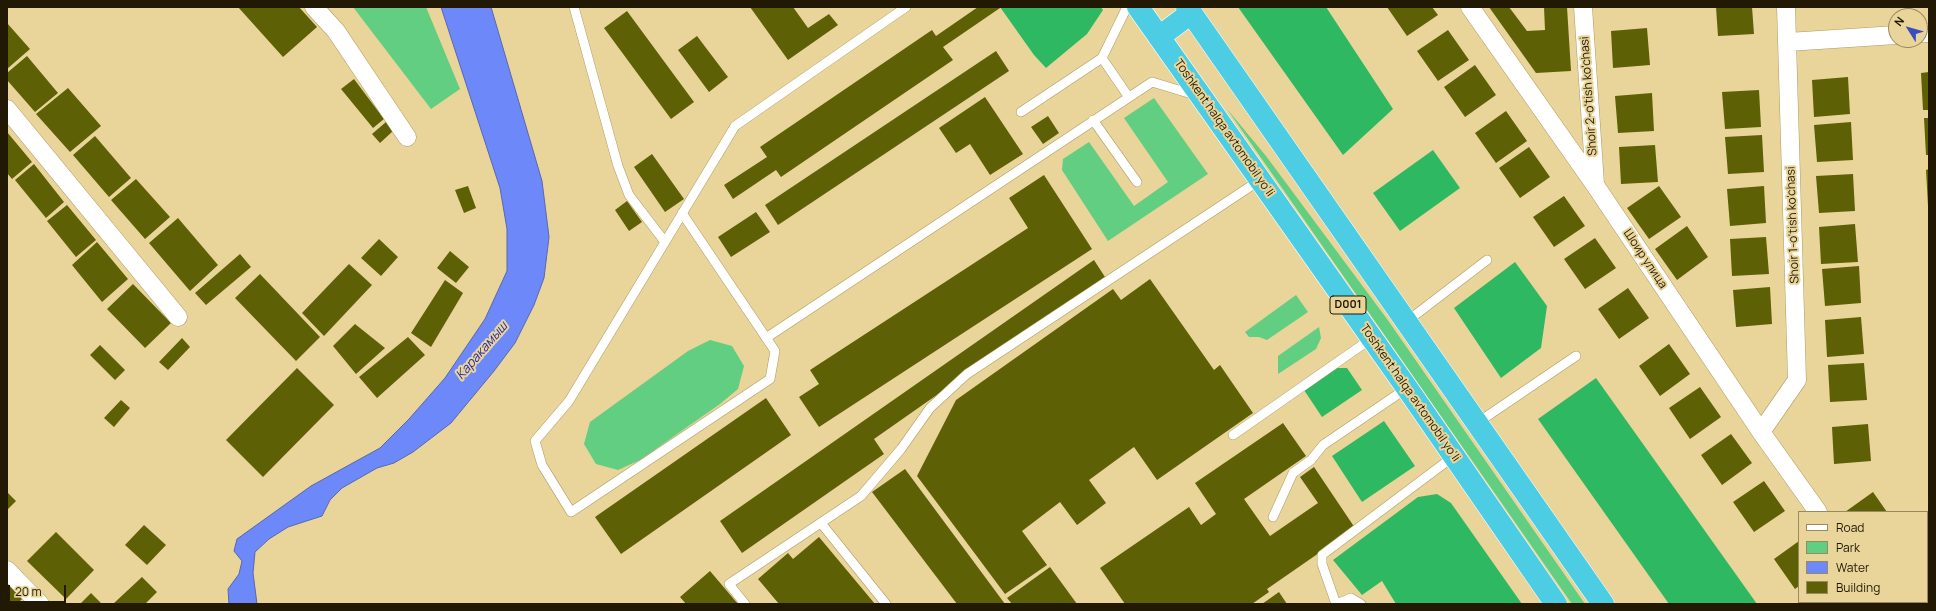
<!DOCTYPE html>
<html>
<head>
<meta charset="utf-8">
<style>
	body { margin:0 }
	#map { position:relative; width:1936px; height:611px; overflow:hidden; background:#e9d49a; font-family:Manrope,sans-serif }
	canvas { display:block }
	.frame { position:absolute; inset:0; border:8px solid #211903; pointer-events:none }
	.legend { position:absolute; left:1798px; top:511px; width:130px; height:92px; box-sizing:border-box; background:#e9d49a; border:1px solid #99895e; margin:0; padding:5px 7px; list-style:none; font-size:12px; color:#211903 }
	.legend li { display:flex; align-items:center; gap:8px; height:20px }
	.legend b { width:20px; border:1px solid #99895e }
	.north { position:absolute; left:1888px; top:8px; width:40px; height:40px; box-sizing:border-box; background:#e9d49a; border:1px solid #99895e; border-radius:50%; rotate:307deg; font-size:11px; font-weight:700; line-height:16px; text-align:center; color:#211903 }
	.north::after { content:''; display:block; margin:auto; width:14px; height:18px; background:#3a4cbf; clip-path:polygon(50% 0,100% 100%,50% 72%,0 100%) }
	.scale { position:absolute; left:8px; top:585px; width:58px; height:18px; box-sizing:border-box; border:2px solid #211903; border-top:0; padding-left:5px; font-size:12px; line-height:14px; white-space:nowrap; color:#211903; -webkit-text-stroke:3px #e9d49a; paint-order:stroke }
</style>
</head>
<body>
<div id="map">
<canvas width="1936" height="611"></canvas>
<div class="frame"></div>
<ul class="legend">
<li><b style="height:5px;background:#fff"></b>Road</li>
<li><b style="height:11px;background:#61ce81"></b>Park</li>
<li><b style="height:11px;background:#6d89f9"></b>Water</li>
<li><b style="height:11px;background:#5e6005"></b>Building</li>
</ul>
<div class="north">N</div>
<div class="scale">20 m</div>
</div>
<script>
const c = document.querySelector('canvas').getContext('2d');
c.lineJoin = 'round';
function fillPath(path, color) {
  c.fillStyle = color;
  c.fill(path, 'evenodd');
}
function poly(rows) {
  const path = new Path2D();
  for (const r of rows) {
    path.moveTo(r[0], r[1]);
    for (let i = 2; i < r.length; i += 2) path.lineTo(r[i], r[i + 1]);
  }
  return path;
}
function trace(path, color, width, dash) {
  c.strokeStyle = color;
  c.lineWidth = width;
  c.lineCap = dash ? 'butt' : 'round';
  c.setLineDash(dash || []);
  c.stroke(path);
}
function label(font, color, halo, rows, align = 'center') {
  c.font = font + ' Manrope,sans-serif';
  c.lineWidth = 4;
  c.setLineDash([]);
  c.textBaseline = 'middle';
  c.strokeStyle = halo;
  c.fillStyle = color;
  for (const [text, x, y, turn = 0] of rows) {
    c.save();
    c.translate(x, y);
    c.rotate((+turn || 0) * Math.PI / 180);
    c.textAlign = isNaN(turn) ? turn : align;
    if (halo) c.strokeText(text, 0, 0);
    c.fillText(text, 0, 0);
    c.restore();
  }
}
fillPath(poly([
	[353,7,426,7,460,89,431,109],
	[1154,98,1208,174,1108,241,1062,170,1063,159,1089,142,1134,206,1168,182,1124,118],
	[1227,109,1266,156,1387,319,1585,604,1572,604],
	[1296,295,1308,312,1267,340,1259,337,1249,337,1245,332],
	[1319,327,1321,338,1316,349,1278,374,1278,356],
	[710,340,732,346,744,366,738,389,720,404,640,460,618,470,596,464,584,444,590,422,688,351]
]), '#61ce81');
fillPath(poly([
	[1000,7,1101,7,1103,10,1087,34,1046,68,1034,55],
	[1238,7,1326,7,1393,109,1343,155],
	[1433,150,1460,188,1400,231,1373,193],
	[1515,262,1547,306,1541,348,1501,378,1454,308],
	[1336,368,1347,368,1362,390,1322,417,1304,390],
	[1596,378,1757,604,1669,604,1538,419],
	[1384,421,1415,466,1362,502,1332,456],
	[1437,494,1451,503,1522,604,1396,604,1382,581,1362,595,1333,560,1418,497]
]), '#2fb862');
const water = poly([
	[441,7,491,7,542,181,549,237,544,278,534,305,515,343,494,371,451,423,413,452,394,463,377,468,342,488,330,500,322,516,288,527,269,539,255,552,253,573,257,604,229,604,228,589,239,574,242,561,234,551,237,539,311,486,380,448,409,419,445,378,485,319,507,271,507,229,500,188,441,7]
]);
fillPath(water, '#6d89f9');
trace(water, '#5667af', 1);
fillPath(poly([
	[238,7,299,7,317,27,283,57],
	[750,7,793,7,808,28,829,14,838,25,788,60],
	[978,7,1000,8,943,47,953,60,781,177,776,170,733,199,724,185,767,157,760,147,932,30,936,36],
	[1387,7,1432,7,1438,15,1407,36],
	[1489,7,1509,7,1527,31,1545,30,1544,7,1567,7,1571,71,1536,73],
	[1716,7,1752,7,1754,34,1718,36],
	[627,11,694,102,671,119,604,28],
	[7,23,30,49,7,69],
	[1647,28,1650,65,1613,68,1611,31],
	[1448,30,1469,60,1438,81,1417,51],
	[697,36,728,77,709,92,678,50],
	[996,51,1009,71,778,225,765,205],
	[27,56,58,93,35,112,7,80,7,73],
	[1475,65,1496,95,1465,117,1444,87],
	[1929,72,1929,110,1923,110,1921,73],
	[1848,77,1850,114,1814,117,1812,80],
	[354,79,384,119,373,128,341,89],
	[68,88,101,126,70,152,36,114],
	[1759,90,1761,127,1725,129,1722,92],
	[1652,93,1654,131,1618,133,1615,96],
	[985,97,1023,154,990,175,970,144,956,153,939,128],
	[1506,111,1527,141,1496,163,1475,133],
	[1048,116,1059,133,1043,144,1031,127],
	[1924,118,1929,118,1929,155,1926,155],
	[386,122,393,131,380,143,372,134],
	[1851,122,1853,160,1817,162,1814,125],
	[7,132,32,162,12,179,7,173],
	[1762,135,1764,172,1728,174,1725,137],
	[95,136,131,178,109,197,73,155],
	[1655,145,1658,182,1621,184,1619,147],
	[1529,147,1550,177,1520,198,1499,168],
	[652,154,684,199,665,212,634,167],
	[34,164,64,202,46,218,15,180],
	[1929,169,1929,206,1928,206,1926,170],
	[1853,174,1855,211,1819,213,1816,176],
	[1044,175,1092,249,819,427,799,397,819,384,810,370,1028,228,1009,198],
	[136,179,170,217,145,239,111,200],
	[468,186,476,208,464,213,455,190],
	[1659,186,1681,217,1649,239,1627,208],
	[1764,186,1766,223,1730,226,1727,189],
	[1564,196,1585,226,1554,247,1533,217],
	[627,201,642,222,629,231,615,210],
	[67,205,96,240,76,257,47,221],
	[756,212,770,232,731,257,718,237],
	[178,218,218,265,190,291,149,243],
	[1855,224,1858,262,1821,264,1819,227],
	[1687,226,1708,257,1677,280,1655,249],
	[1766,237,1769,274,1732,276,1730,239],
	[1595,238,1616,268,1585,289,1564,259],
	[379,239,398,257,381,276,361,258],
	[97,242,128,279,102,302,72,265],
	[450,251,469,267,456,283,437,268],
	[240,254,251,267,206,305,195,293],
	[1094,260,1105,277,874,439,884,454,742,553,720,521],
	[349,264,372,285,324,336,302,313],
	[1859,266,1861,303,1825,306,1822,269],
	[260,274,320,337,296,361,235,298],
	[1150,279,1214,370,1220,365,1253,413,1157,480,1134,447,1089,480,1106,503,1077,525,1060,502,1022,531,1047,565,1005,594,917,476,956,400,1113,289,1121,300],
	[445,280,463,293,431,347,411,333],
	[133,284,171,323,145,348,107,309],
	[1770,287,1772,324,1736,327,1733,290],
	[1628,288,1649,318,1619,339,1598,309],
	[1861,317,1864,354,1827,357,1825,320],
	[355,324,385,348,356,374,333,346],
	[408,337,425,355,377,398,359,377],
	[182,338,190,347,168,370,159,362],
	[1669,344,1690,374,1660,396,1639,366],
	[100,345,125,370,115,380,90,355],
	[1864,363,1867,400,1830,402,1828,365],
	[297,368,334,405,263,477,226,440],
	[1700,387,1721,417,1690,439,1669,408],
	[766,398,791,435,621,554,595,517],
	[121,400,130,408,114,427,104,418],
	[1283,423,1306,456,1244,499,1270,536,1318,503,1300,477,1314,467,1355,528,1267,589,1269,592,1252,604,1125,604,1100,568,1189,507,1201,525,1216,514,1195,483],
	[1868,424,1871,461,1834,464,1832,427],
	[1731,434,1752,463,1722,485,1701,455],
	[905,469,1005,604,957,604,872,492],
	[1764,481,1785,511,1754,532,1733,502],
	[7,492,16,501,7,510],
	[1873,492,1887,512,1845,512],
	[144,525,166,545,147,565,125,545],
	[56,532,94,570,66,599,27,561],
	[819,537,875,604,779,604,758,579,788,553,793,559],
	[1799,541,1799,586,1795,589,1774,559],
	[1050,567,1077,604,1012,604,1007,598],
	[710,571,738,604,686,604,680,597],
	[142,577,157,592,145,604,113,604],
	[9,585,22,599,17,604,7,604,7,587],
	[1279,592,1287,604,1262,604],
	[91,593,102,604,80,604],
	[1803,602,1849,602,1850,604,1804,604]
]), '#5e6005');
const lane = poly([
	[574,7,618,166,629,195,665,242],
	[1127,7,1102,58,1128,96],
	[1021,112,1102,58],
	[1093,120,1137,182],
	[682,213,775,351,770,379,571,512,542,465,535,441,569,401,665,242,735,126,906,7],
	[1406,322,1487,260],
	[766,338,1152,82,1195,95],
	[1477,423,1576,356],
	[1233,435,1372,338],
	[1273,517,1293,473,1311,460,1323,445,1407,388],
	[821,523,886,604],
	[745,604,729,584,861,496,901,449,930,408,967,374,1260,180],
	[1336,604,1322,564,1322,555,1454,456],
	[1337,604,1351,598,1361,604]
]);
const street = poly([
	[314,7,336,31,407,137],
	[1470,7,1595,185,1761,432,1818,512],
	[1583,7,1595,184],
	[1920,33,1929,33],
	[1788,42,1896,35],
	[7,109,178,317],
	[1761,432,1797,380,1786,7],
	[7,570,40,604],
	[1881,602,1883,604]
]);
const highway = poly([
	[1138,7,1407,388,1556,604],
	[1187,7,1603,604],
	[1159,37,1191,13]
]);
trace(lane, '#ae9b63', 10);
trace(street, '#ae9b63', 19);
trace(highway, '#fff', 23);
trace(lane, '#fff', 9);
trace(street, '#fff', 18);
trace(highway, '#4dcde3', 22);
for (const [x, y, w] of [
	[1348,305,36]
]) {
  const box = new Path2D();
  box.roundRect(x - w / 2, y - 9, w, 18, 3);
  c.fillStyle = '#e9d49a';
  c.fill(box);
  trace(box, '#211903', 1);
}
label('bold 11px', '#211903', null, [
	["D001",1348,305]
]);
label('12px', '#211903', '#e9d49a', [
	["Shoir 2-o'tish ko'chasi",1589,96,-94],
	["Toshkent halqa avtomobil yo'li",1224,128,55],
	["Shoir 1-o'tish ko'chasi",1793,225,-92],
	["Шоир улица",1645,259,56],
	["Toshkent halqa avtomobil yo'li",1410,393,55]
]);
label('italic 13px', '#262aad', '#e9d49a', [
	["Каракамыш",482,351,-49]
]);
</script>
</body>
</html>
